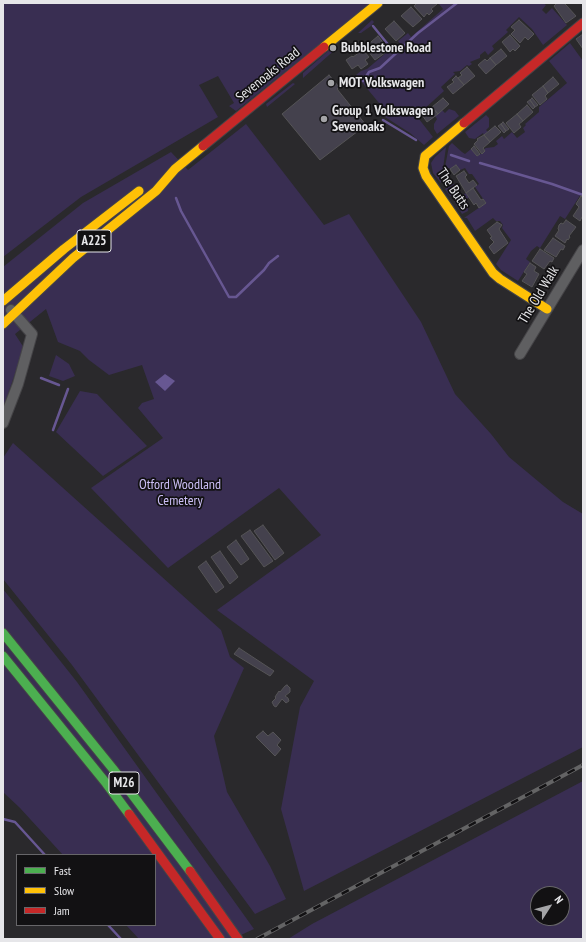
<!DOCTYPE html>
<html>
<head>
<meta charset="utf-8">
<style>
	body { margin:0 }
	#map { position:relative; width:586px; height:942px; overflow:hidden; background:#2a292c; font-family:"PT Sans Narrow",sans-serif }
	canvas { display:block }
	.frame { position:absolute; inset:0; border:4px solid #e6e6e9; pointer-events:none }
	.legend { position:absolute; left:16px; top:854px; width:140px; height:72px; box-sizing:border-box; background:#121113; border:1px solid #676669; margin:0; padding:5px 7px; list-style:none; font-size:12px; color:#e6e6e9 }
	.legend li { display:flex; align-items:center; gap:8px; height:20px }
	.legend b { width:20px; border:1px solid #676669 }
	.north { position:absolute; left:530px; top:886px; width:40px; height:40px; box-sizing:border-box; background:#121113; border:1px solid #676669; border-radius:50%; rotate:54deg; font-size:11px; font-weight:700; line-height:16px; text-align:center; color:#e6e6e9 }
	.north::after { content:''; display:block; margin:auto; width:14px; height:18px; background:#a4a4a7; clip-path:polygon(50% 0,100% 100%,50% 72%,0 100%) }
</style>
</head>
<body>
<div id="map">
<canvas width="586" height="942"></canvas>
<div class="frame"></div>
<ul class="legend">
<li><b style="height:5px;background:#4caf50"></b>Fast</li>
<li><b style="height:5px;background:#ffc107"></b>Slow</li>
<li><b style="height:5px;background:#c62828"></b>Jam</li>
</ul>
<div class="north">N</div>
</div>
<script>
const c = document.querySelector('canvas').getContext('2d');
c.lineJoin = 'round';
function fillPath(path, color) {
  c.fillStyle = color;
  c.fill(path, 'evenodd');
}
function poly(rows) {
  const path = new Path2D();
  for (const r of rows) {
    path.moveTo(r[0], r[1]);
    for (let i = 2; i < r.length; i += 2) path.lineTo(r[i], r[i + 1]);
  }
  return path;
}
function trace(path, color, width, dash) {
  c.strokeStyle = color;
  c.lineWidth = width;
  c.lineCap = dash ? 'butt' : 'round';
  c.setLineDash(dash || []);
  c.stroke(path);
}
function label(font, color, halo, rows, align = 'center') {
  c.font = font + ' "PT Sans Narrow",sans-serif';
  c.lineWidth = 3.5;
  c.setLineDash([]);
  c.textBaseline = 'middle';
  c.strokeStyle = halo;
  c.fillStyle = color;
  for (const [text, x, y, turn = 0] of rows) {
    c.save();
    c.translate(x, y);
    c.rotate((+turn || 0) * Math.PI / 180);
    c.textAlign = isNaN(turn) ? turn : align;
    if (halo) c.strokeText(text, 0, 0);
    c.fillText(text, 0, 0);
    c.restore();
  }
}
fillPath(poly([
	[3,3,371,3,236,111,229,106,234,103,218,76,199,85,218,117,81,197,3,257],
	[440,3,543,3,546,5,542,10,546,14,552,8,567,25,543,45,532,29,519,17,506,30,508,32,492,46,494,49,488,55,485,51,480,55,480,58,470,62,472,64,469,66,467,65,460,71,453,72,455,74,441,87,444,91,423,110,415,114,433,137,424,145,410,133,385,117,388,114,356,75,361,71,367,69,393,47,397,51,402,46,398,41,408,33,411,37,443,9,439,4],
	[372,20,374,22,371,26,361,33,358,33],
	[570,43,583,61,583,194,581,194,565,219,560,216,540,248,537,246,531,251,526,259,530,262,518,281,501,270,496,264,511,240,502,228,503,225,500,221,496,221,493,218,475,231,467,218,464,218,486,203,475,187,479,184,472,174,469,174,465,168,460,170,456,165,451,169,445,167,449,146,452,143,462,152,465,154,471,149,477,156,485,151,484,149,486,148,494,147,498,144,496,141,502,136,504,139,512,132,517,138,525,132,523,128,526,125,525,124,539,112,539,107,567,83,549,61],
	[335,45,337,48,303,78,303,73],
	[293,83,295,84,267,107,266,104],
	[449,109,455,111,459,116,437,134,434,129,434,124,437,119,435,116,442,110,445,113],
	[486,115,489,118,489,127,486,130,488,132,484,135,483,133,475,139,469,138,465,132],
	[246,124,324,225,349,214,421,322,455,394,491,434,509,457,563,502,583,514,583,747,304,891,281,809,300,707,314,681,217,610,321,535,279,488,168,568,91,488,163,438,138,408,142,403,154,399,142,365,109,375,89,360,80,351,58,342,46,309,15,334,24,348,3,408,3,267,83,203,171,152,188,170],
	[446,147,441,183,433,173,431,163,435,157],
	[453,184,458,186,460,190,450,196,445,189],
	[466,193,469,197,467,199,468,211,462,214,454,201],
	[56,355,69,364,75,376,63,381,49,376],
	[80,391,97,394,147,446,103,476,56,432],
	[13,443,221,630,230,657,244,668,214,736,227,792,270,866,286,899,255,914,72,665,3,579,3,458],
	[3,589,77,682,254,929,232,939,139,939,126,925,155,925,155,855,63,855,20,808,3,792],
	[583,781,583,939,288,939,312,924],
	[538,894,562,894,562,918,538,918]
]), '#392e52');
fillPath(poly([
	[165,374,175,381,165,391,155,382]
]), '#675792');
trace(poly([
	[373,26,395,53],
	[363,81,369,72,380,68,418,33,457,3],
	[383,120,416,140],
	[451,155,469,161],
	[480,163,552,184,583,195],
	[176,198,181,211,229,297,236,297,264,270,269,263,278,256],
	[41,378,59,385],
	[53,430,68,389],
	[3,819,15,822,45,855],
	[108,925,121,939]
]), '#675792', 2.5);
const building = poly([
	[417,3,436,3,437,4,431,9,433,11,429,15,427,13,424,17,414,6,417,3],
	[557,3,564,3,566,5,576,16,566,23,554,6,557,3],
	[411,7,422,19,413,27,401,16,411,7],
	[519,20,534,34,528,40,525,37,520,43,511,34,515,30,511,27,519,20],
	[394,21,405,33,396,41,385,29,394,21],
	[583,34,583,49,576,39,583,34],
	[510,35,520,46,515,51,513,49,510,52,502,42,510,35],
	[378,36,389,50,375,60,365,47,378,36],
	[501,49,507,56,496,65,490,58,501,49],
	[364,51,369,57,365,60,368,64,361,69,358,65,352,69,346,60,352,56,353,57,360,52,361,53,364,51],
	[490,58,496,65,486,74,478,65,485,59,487,61,490,58],
	[467,67,475,76,464,85,458,78,462,75,460,73,467,67],
	[329,75,339,87,337,89,366,125,320,160,282,114,329,75],
	[456,76,464,85,453,94,447,87,454,82,452,80,456,76],
	[553,77,559,84,548,93,543,86,553,77],
	[543,86,548,93,545,96,547,99,540,105,532,95,543,86],
	[443,98,449,104,438,114,432,107,443,98],
	[532,98,538,105,535,107,530,100,532,98],
	[530,100,535,107,533,109,527,102,530,100],
	[527,105,533,112,523,121,517,114,527,105],
	[432,107,438,114,427,122,422,115,425,113,423,111,426,108,428,111,432,107],
	[517,114,523,121,519,124,521,127,514,133,506,123,517,114],
	[503,122,509,129,506,131,501,124,503,122],
	[501,124,506,131,504,133,498,126,501,124],
	[495,126,501,132,490,142,484,135,495,126],
	[484,135,490,142,483,148,485,151,482,154,474,144,478,140,477,139,484,135],
	[474,146,480,154,477,156,471,149,474,146],
	[456,165,460,170,454,175,450,169,456,165],
	[464,171,467,175,465,177,469,183,473,180,477,185,466,193,456,176,464,171],
	[473,188,481,200,483,199,486,203,479,208,476,203,474,205,466,193,473,188],
	[581,196,583,198,583,218,582,217,580,221,573,216,579,207,576,204,581,196],
	[566,220,576,227,569,236,570,237,568,240,567,239,565,243,555,236,559,230,558,229,559,225,561,223,563,224,566,220],
	[497,222,502,225,499,229,508,243,494,254,489,247,494,242,490,238,492,237,487,230,497,222],
	[553,238,565,246,563,250,561,249,556,257,544,250,553,238],
	[540,249,554,258,552,262,550,261,544,269,532,261,540,249],
	[530,263,536,267,534,271,539,274,532,287,522,281,527,274,524,272,530,263],
	[263,525,284,553,275,560,254,531,263,525],
	[250,530,273,561,264,567,241,536,250,530],
	[236,540,249,559,241,565,227,547,236,540],
	[220,551,238,577,230,584,211,557,220,551],
	[206,561,224,587,216,593,198,567,206,561],
	[239,648,274,671,270,676,234,654,239,648],
	[287,685,290,688,290,692,285,696,288,698,289,701,286,703,282,699,276,707,274,706,272,702,276,698,275,697,279,691,280,692,285,686,287,685],
	[263,731,268,736,273,732,281,740,277,745,281,749,275,756,256,737,263,731]
]);
fillPath(building, '#44414d');
trace(building, '#555456', 1);
const street = poly([
	[520,354,583,250],
	[3,423,18,384,32,334,11,310]
]);
const fast = poly([
	[3,633,113,769,190,871],
	[3,656,106,783,129,814]
]);
const slow = poly([
	[324,47,378,3],
	[464,123,425,156,423,168,426,176,493,273,500,279,547,309],
	[3,301,64,249,139,191],
	[3,324,73,258,156,191,175,169,203,146]
]);
const jam = poly([
	[464,123,583,23],
	[203,146,324,47],
	[129,814,220,939],
	[190,871,238,939]
]);
trace(street, '#454447', 12);
trace(fast, '#454447', 11);
trace(slow, '#454447', 11);
trace(jam, '#454447', 11);
trace(street, '#5f5f61', 10);
trace(fast, '#4caf50', 9);
trace(slow, '#ffc107', 9);
trace(jam, '#c62828', 9);
const rail = poly([
	[257,939,583,765]
]);
trace(rail, '#646465', 4);
trace(rail, '#121113', 2.5, [8]);
for (const [x, y, r, color] of [
	[333,48,4,"#a4a4a7"],
	[331,83,4,"#a4a4a7"],
	[324,119,4,"#a4a4a7"]
]) {
  const dot = new Path2D();
  dot.arc(x, y, r, 0, 2 * Math.PI);
  c.fillStyle = color;
  c.fill(dot);
  trace(dot, '#121113', 1.5);
}
for (const [x, y, w] of [
	[94,241,34],
	[124,783,30]
]) {
  const box = new Path2D();
  box.roundRect(x - w / 2, y - 11, w, 22, 3);
  c.fillStyle = '#121113';
  c.fill(box);
  trace(box, '#e6e6e9', 1);
}
label('bold 13px', '#e6e6e9', null, [
	["A225",94,241],
	["M26",124,783]
]);
label('bold 14px', '#e6e6e9', '#121113', [
	["Bubblestone Road",341,48],
	["MOT Volkswagen",339,83],
	["Group 1 Volkswagen",332,111],
	["Sevenoaks",332,127]
], 'left');
label('14px', '#e6e6e9', '#121113', [
	["Sevenoaks Road",268,75,-39],
	["The Butts",453,189,56],
	["The Old Walk",539,295,-59]
]);
label('14px', '#ccbff6', '#121113', [
	["Otford Woodland",180,485],
	["Cemetery",180,501]
]);
</script>
</body>
</html>
